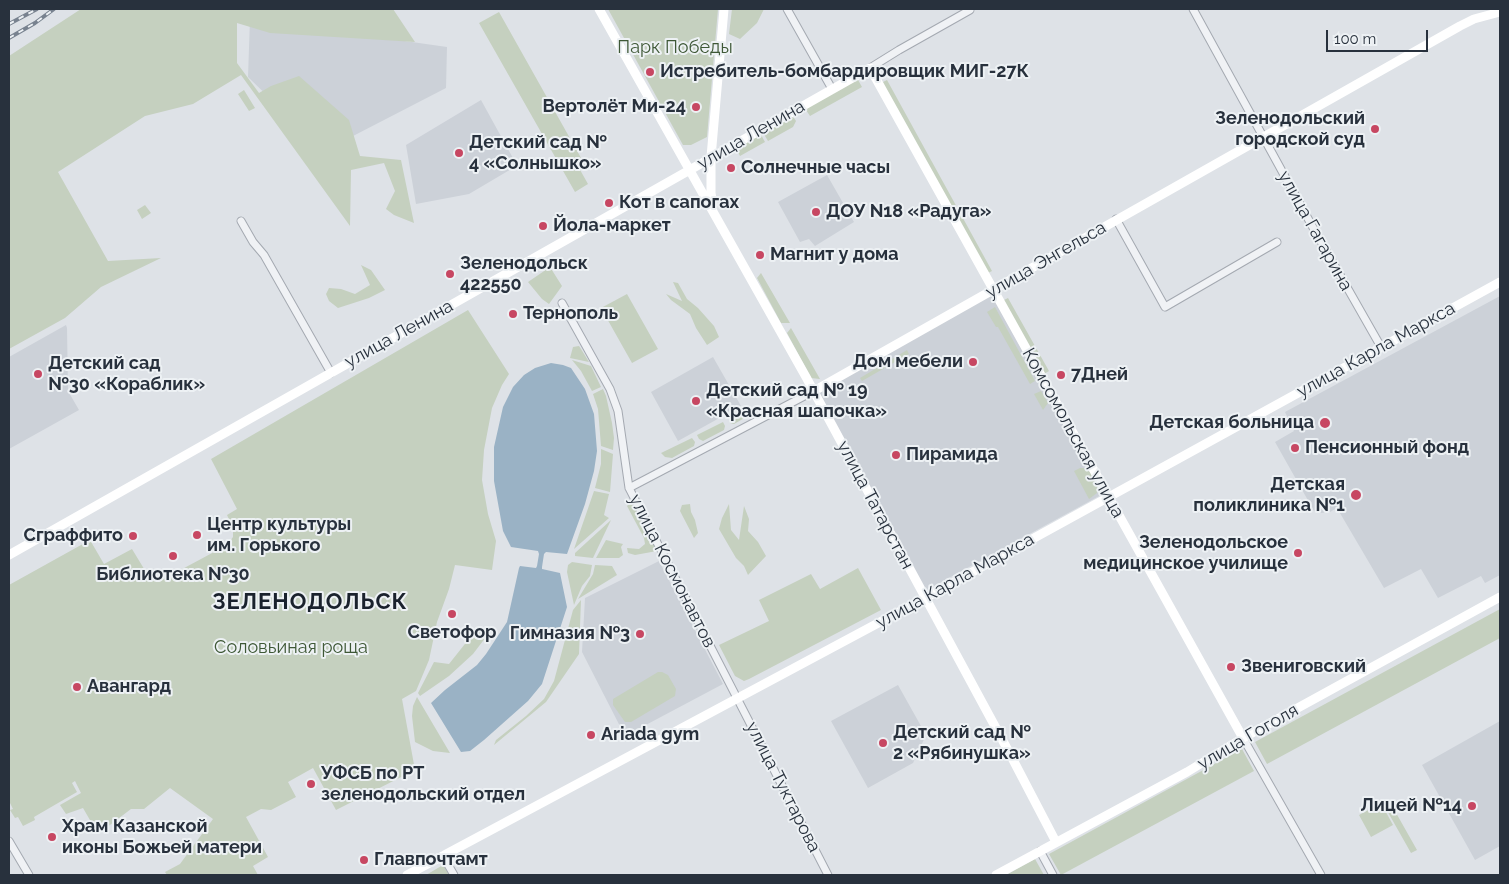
<!DOCTYPE html>
<html>
<head>
<meta charset="utf-8">
<style>
	body { margin:0 }
	#map { position:relative; width:1509px; height:884px; overflow:hidden; background:#dee2e7; font-family:Raleway,sans-serif }
	canvas { display:block }
	.frame { position:absolute; inset:0; border:10px solid #28313d; pointer-events:none }
	.scale { position:absolute; left:1326px; top:30px; width:102px; height:22px; box-sizing:border-box; border:2px solid #28313d; border-top:0; padding-left:6px; font-size:15px; line-height:18px; white-space:nowrap; color:#28313d; -webkit-text-stroke:4px #edf1f4; paint-order:stroke }
</style>
</head>
<body>
<div id="map">
<canvas width="1509" height="884"></canvas>
<div class="frame"></div>
<div class="scale">100 m</div>
</div>
<script>
const c = document.querySelector('canvas').getContext('2d');
c.lineJoin = 'round';
function fillPath(path, color) {
  c.fillStyle = color;
  c.fill(path, 'evenodd');
}
function poly(rows) {
  const path = new Path2D();
  for (const r of rows) {
    path.moveTo(r[0], r[1]);
    for (let i = 2; i < r.length; i += 2) path.lineTo(r[i], r[i + 1]);
  }
  return path;
}
function trace(path, color, width, dash) {
  c.strokeStyle = color;
  c.lineWidth = width;
  c.lineCap = dash ? 'butt' : 'round';
  c.setLineDash(dash || []);
  c.stroke(path);
}
function label(font, color, halo, rows, align = 'center') {
  c.font = font + ' Raleway,sans-serif';
  c.lineWidth = 4;
  c.setLineDash([]);
  c.textBaseline = 'middle';
  c.strokeStyle = halo;
  c.fillStyle = color;
  for (const [text, x, y, turn = 0] of rows) {
    c.save();
    c.translate(x, y);
    c.rotate((+turn || 0) * Math.PI / 180);
    c.textAlign = isNaN(turn) ? turn : align;
    if (halo) c.strokeText(text, 0, 0);
    c.fillText(text, 0, 0);
    c.restore();
  }
}
fillPath(poly([
	[250,19,447,47,446,88,324,151,248,77],
	[481,100,514,160,513,168,469,194,416,204,406,145],
	[827,175,854,222,815,246,809,239,800,242,778,202],
	[992,294,1101,495,925,591,817,393],
	[1500,296,1500,575,1485,583,1481,576,1438,598,1421,569,1384,588,1337,508,1330,512,1321,513,1314,511,1275,442,1294,431,1285,412],
	[66,325,67,328,68,391,79,410,9,449,9,357],
	[713,357,741,406,678,441,651,392],
	[659,561,723,684,625,736,582,652,585,598],
	[898,685,926,735,913,763,868,788,831,721],
	[1500,721,1500,846,1475,860,1422,765]
]), '#ccd1d8');
fillPath(poly([
	[81,9,393,9,415,42,270,33,237,23,237,63,259,93,271,86,299,76,349,120,360,156,401,160,414,223,394,215,386,209,395,191,384,163,351,170,350,226,241,75,193,104,145,116,58,172,108,261,161,258,101,287,65,318,9,349,9,56],
	[608,9,718,9,707,137,691,145,683,145],
	[732,9,764,9,757,23,740,39,729,34],
	[499,12,585,165,579,168,588,184,575,192,479,23],
	[857,78,862,87,810,116,804,107],
	[887,80,992,271,986,274,881,83],
	[244,90,255,108,249,111,238,94],
	[790,116,794,118,796,121,793,127,768,141,762,131],
	[760,133,765,142,740,156,735,147],
	[145,205,151,213,142,219,137,210],
	[361,265,371,270,385,290,369,298,338,308,329,301,326,294,329,288,341,289,355,294,370,285],
	[550,267,562,286,549,304,542,299,528,282],
	[761,273,790,323,781,323,757,278],
	[673,282,678,283,687,299,698,308,714,326,719,337,707,345,696,328,690,314,671,300,666,294,682,301],
	[627,294,658,349,632,363,601,308],
	[1008,298,1049,371,1044,374,1002,301],
	[995,307,1035,381,1030,384,998,327,996,327,987,312],
	[468,310,509,374,502,385,492,408,484,450,482,480,488,514,496,541,492,570,455,565,449,589,437,622,429,660,416,691,402,699,415,770,336,810,313,768,288,782,296,797,271,810,261,809,246,817,268,857,253,866,258,875,167,875,165,872,180,864,213,819,170,788,144,809,131,809,98,834,83,808,66,814,60,805,81,793,75,781,72,783,77,792,34,817,35,820,23,826,18,817,15,818,10,810,13,809,9,801,9,585,90,540,104,564,132,549,149,577,155,581,160,581,227,545,233,537,233,528,227,515,237,509,211,459],
	[791,328,820,379,811,378,787,333],
	[579,346,581,349,589,362,570,358,573,347],
	[907,350,909,354,862,381,860,378],
	[572,360,591,366,601,387,592,391,581,371],
	[603,389,606,396,612,423,614,438,613,450,601,446,598,409,593,394],
	[1041,391,1048,403,1043,410,1034,394],
	[747,409,749,412,748,416,734,424,730,423,729,419],
	[723,422,725,426,724,430,703,441,699,439,697,435],
	[692,438,695,442,694,446,672,458,665,457,661,453],
	[601,449,613,454,610,492,595,488,601,464],
	[1080,468,1084,468,1090,472,1097,485,1097,493,1089,499,1074,471],
	[594,491,609,494,604,515,609,518,574,549],
	[630,503,635,507,657,551,635,555,628,553,627,548,639,549,645,544,644,538,627,506],
	[690,504,691,512,695,520,698,533,694,538,680,511,682,505],
	[729,504,731,530,739,540,744,506,749,519,748,531,758,542,766,556,748,575,744,566,736,558,719,529,722,518],
	[611,520,593,558,575,556,575,553],
	[606,540,623,544,621,547,623,555,619,558,596,558],
	[572,562,592,565,590,576,582,586,574,605,567,572,568,565],
	[595,565,612,566,617,575,578,599,593,574],
	[858,568,881,610,749,679,744,681,735,676,719,645,769,621,759,600,811,574,820,589],
	[581,600,579,654,546,702,494,745,496,740,526,716,544,699,554,681,573,610],
	[1500,609,1500,638,1267,764,1255,742],
	[476,630,489,633,473,654,449,676,420,696,418,693,434,662,449,664],
	[658,672,662,672,668,675,676,689,675,696,631,722,625,722,613,705,613,699],
	[417,697,450,753,433,751,415,742,412,716,413,706],
	[1242,749,1254,771,1061,875,1049,854],
	[1381,803,1393,825,1371,837,1359,815],
	[1391,804,1417,850,1411,853,1385,807],
	[1035,859,1044,875,1006,875],
	[443,865,449,875,426,875]
]), '#c5d0bf');
fillPath(poly([
	[551,363,563,365,571,368,585,389,594,414,597,451,594,471,585,504,567,554,546,552,544,554,542,567,542,569,560,573,567,607,542,684,528,701,484,740,470,751,461,752,431,703,445,690,477,665,486,654,507,622,519,568,520,566,536,568,537,566,539,554,538,551,511,547,503,531,494,481,494,447,503,407,513,387,524,375,535,368]
]), '#9ab2c5');
const street = poly([
	[787,9,832,89],
	[1193,9,1311,224,1381,347],
	[870,68,899,50,970,10],
	[1116,219,1165,307,1277,242],
	[241,221,253,242,264,255,331,373],
	[562,303,610,389,618,411,629,488,828,875],
	[629,488,814,391],
	[1243,738,1321,875],
	[9,841,29,875],
	[1040,851,1053,875],
	[443,856,454,875]
]);
trace(street, '#a4a9b1', 9);
trace(street, '#f0f2f5', 7);
trace(poly([
	[599,9,806,377,1010,754,1056,842],
	[713,205,711,193,711,157,724,9],
	[814,391,1460,26,1474,19,1500,12],
	[9,555,870,68,1243,738],
	[407,875,925,598,1500,282],
	[996,875,1187,772,1243,738,1500,597]
]), '#fff', 9);
const rail = poly([
	[9,24,37,9],
	[9,38,35,23,54,9]
]);
trace(rail, '#78828f', 4);
trace(rail, '#edf1f4', 2, [5.5]);
for (const [x, y, r, color] of [
	[650,72,5,"#c74762"],
	[696,107,5,"#c74762"],
	[1375,129,5,"#c74762"],
	[459,153,5,"#c74762"],
	[731,168,5,"#c74762"],
	[609,203,5,"#c74762"],
	[816,212,5,"#c74762"],
	[543,226,5,"#c74762"],
	[760,255,5,"#c74762"],
	[450,274,5,"#c74762"],
	[513,314,5,"#c74762"],
	[973,362,5,"#c74762"],
	[38,374,5,"#c74762"],
	[1061,375,5,"#c74762"],
	[696,401,5,"#c74762"],
	[1325,423,6,"#c74762"],
	[1295,448,5,"#c74762"],
	[896,455,5,"#c74762"],
	[1356,495,6,"#c74762"],
	[197,535,5,"#c74762"],
	[133,536,5,"#c74762"],
	[1298,553,5,"#c74762"],
	[173,556,5,"#c74762"],
	[452,614,5,"#c74762"],
	[640,634,5,"#c74762"],
	[1231,667,5,"#c74762"],
	[77,687,5,"#c74762"],
	[591,735,5,"#c74762"],
	[883,743,5,"#c74762"],
	[311,784,5,"#c74762"],
	[1472,806,5,"#c74762"],
	[52,837,5,"#c74762"],
	[364,860,5,"#c74762"]
]) {
  const dot = new Path2D();
  dot.arc(x, y, r, 0, 2 * Math.PI);
  c.fillStyle = color;
  c.fill(dot);
  trace(dot, '#edf1f4', 2);
}
label('18px', '#3e5836', '#edf1f4', [
	["Парк Победы",675,48],
	["Соловьиная роща",291,648]
]);
label('bold 18px', '#28313d', '#edf1f4', [
	["Истребитель-бомбардировщик МИГ-27К",660,72],
	["Вертолёт Ми-24",686,107,"right"],
	["Зеленодольский",1365,119,"right"],
	["городской суд",1365,140,"right"],
	["Детский сад №",469,143],
	["4 «Солнышко»",469,164],
	["Солнечные часы",741,168],
	["Кот в сапогах",619,203],
	["ДОУ N18 «Радуга»",826,212],
	["Йола-маркет",553,226],
	["Магнит у дома",770,255],
	["Зеленодольск",460,264],
	["422550",460,285],
	["Тернополь",523,314],
	["Дом мебели",963,362,"right"],
	["Детский сад",48,364],
	["№30 «Кораблик»",48,385],
	["7Дней",1071,375],
	["Детский сад № 19",706,391],
	["«Красная шапочка»",706,412],
	["Детская больница",1314,423,"right"],
	["Пенсионный фонд",1305,448],
	["Пирамида",906,455],
	["Детская",1345,485,"right"],
	["поликлиника №1",1345,506,"right"],
	["Центр культуры",207,525],
	["им. Горького",207,546],
	["Сграффито",123,536,"right"],
	["Зеленодольское",1288,543,"right"],
	["медицинское училище",1288,564,"right"],
	["Библиотека №30",173,575,"center"],
	["Светофор",452,633,"center"],
	["Гимназия №3",630,634,"right"],
	["Звениговский",1241,667],
	["Авангард",87,687],
	["Детский сад №",893,733],
	["2 «Рябинушка»",893,754],
	["Ariada gym",601,735],
	["УФСБ по РТ",321,774],
	["зеленодольский отдел",321,795],
	["Лицей №14",1462,806,"right"],
	["Храм Казанской",62,827],
	["иконы Божьей матери",62,848],
	["Главпочтамт",374,860]
], 'left');
label('18px', '#28313d', '#edf1f4', [
	["улица Ленина",751,135,-30],
	["улица Гагарина",1315,231,61],
	["улица Энгельса",1046,260,-30],
	["улица Ленина",399,334,-29],
	["улица Карла Маркса",1376,350,-29],
	["Комсомольская улица",1073,433,61],
	["улица Татарстан",875,505,62],
	["улица Космонавтов",672,571,63],
	["улица Карла Маркса",955,581,-29],
	["улица Гоголя",1248,737,-30],
	["улица Туктарова",783,787,63]
]);
c.letterSpacing = '1px';
label('bold 22px', '#1a222d', '#edf1f4', [
	["ЗЕЛЕНОДОЛЬСК",310,602]
]);
c.letterSpacing = '0px';
</script>
</body>
</html>
